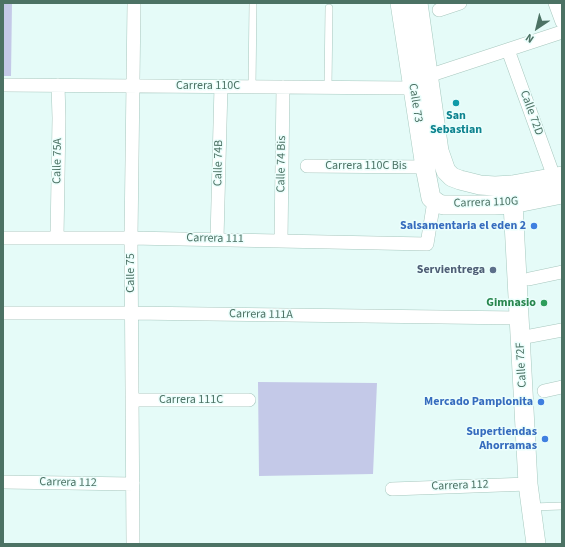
<!DOCTYPE html>
<html>
<head>
<meta charset="utf-8">
<style>
	body { margin:0 }
	#map { position:relative; width:565px; height:547px; overflow:hidden; background:#e5fbf8; font-family:"Source Sans 3",sans-serif }
	canvas { display:block }
	.frame { position:absolute; inset:0; border:4px solid #4c7264; pointer-events:none }
	.north { position:absolute; left:517px; top:8px; width:40px; height:40px; -webkit-text-stroke:3px #ebfefc; paint-order:stroke; rotate:215deg; font-size:11px; font-weight:700; line-height:16px; text-align:center; color:#4c7264 }
	.north::after { content:''; display:block; margin:auto; width:14px; height:18px; background:#4c7264; clip-path:polygon(50% 0,100% 100%,50% 72%,0 100%) }
</style>
</head>
<body>
<div id="map">
<canvas width="565" height="547"></canvas>
<div class="frame"></div>
<div class="north">N</div>
</div>
<script>
const c = document.querySelector('canvas').getContext('2d');
c.lineJoin = 'round';
function fillPath(path, color) {
  c.fillStyle = color;
  c.fill(path, 'evenodd');
}
function poly(rows) {
  const path = new Path2D();
  for (const r of rows) {
    path.moveTo(r[0], r[1]);
    for (let i = 2; i < r.length; i += 2) path.lineTo(r[i], r[i + 1]);
  }
  return path;
}
function trace(path, color, width, dash) {
  c.strokeStyle = color;
  c.lineWidth = width;
  c.lineCap = dash ? 'butt' : 'round';
  c.setLineDash(dash || []);
  c.stroke(path);
}
function label(font, color, halo, rows, align = 'center') {
  c.font = font + ' "Source Sans 3",sans-serif';
  c.lineWidth = 3;
  c.setLineDash([]);
  c.textBaseline = 'middle';
  c.strokeStyle = halo;
  c.fillStyle = color;
  for (const [text, x, y, turn = 0] of rows) {
    c.save();
    c.translate(x, y);
    c.rotate((+turn || 0) * Math.PI / 180);
    c.textAlign = isNaN(turn) ? turn : align;
    if (halo) c.strokeText(text, 0, 0);
    c.fillText(text, 0, 0);
    c.restore();
  }
}
fillPath(poly([
	[3,3,12,3,11,76,3,76],
	[258,382,377,383,373,474,259,476]
]), '#c4c9e8');
const lane = poly([
	[252,87,253,3],
	[328,87,329,8],
	[532,507,562,506]
]);
const street = poly([
	[555,3,562,22],
	[439,10,460,3],
	[508,50,554,177],
	[428,76,562,32],
	[3,85,413,88],
	[307,166,425,167],
	[3,238,131,238,427,244,434,201],
	[57,238,59,118,58,85],
	[217,239,221,86],
	[281,241,283,87],
	[529,279,562,272],
	[3,313,131,313,519,318],
	[520,338,562,330],
	[544,391,562,387],
	[132,400,249,400],
	[3,482,133,484],
	[392,489,528,484],
	[133,544,131,238,134,3]
]);
const secondary = poly([
	[400,3,425,167,431,198,439,204,444,205,494,205,512,204,562,194],
	[418,3,439,151,446,171,452,177,460,180,480,185,495,186,512,185,562,176],
	[512,185,528,484,536,544]
]);
trace(lane, '#a7c7be', 8);
trace(street, '#a7c7be', 14);
trace(secondary, '#a5c9bf', 20);
trace(lane, '#fff', 7);
trace(street, '#fff', 13);
trace(secondary, '#fff', 19);
for (const [x, y, r, color] of [
	[456,103,4,"#0f9aa8"],
	[534,226,4,"#3f7fe0"],
	[493,270,4,"#5c6f8a"],
	[544,303,4,"#2e9e5b"],
	[541,402,4,"#3f7fe0"],
	[545,439,4,"#3f7fe0"]
]) {
  const dot = new Path2D();
  dot.arc(x, y, r, 0, 2 * Math.PI);
  c.fillStyle = color;
  c.fill(dot);
  trace(dot, '#ebfefc', 1.5);
}
label('12px', '#4c7264', '#ebfefc', [
	["Carrera 110C",208,86],
	["Calle 73",415,103,81],
	["Calle 72D",531,113,70],
	["Calle 75A",58,161,-89],
	["Calle 74B",219,163,-89],
	["Calle 74 Bis",282,164,-89],
	["Carrera 110C Bis",366,166],
	["Carrera 110G",486,203,-2],
	["Carrera 111",215,239,1],
	["Calle 75",131,273,-90],
	["Carrera 111A",261,315,1],
	["Calle 72F",522,365,-93],
	["Carrera 111C",191,400],
	["Carrera 112",68,483,1],
	["Carrera 112",460,486,-2]
]);
label('bold 12px', '#0d838f', '#ebfefc', [
	["San",456,116],
	["Sebastian",456,130]
]);
label('bold 12px', '#366cbe', '#ebfefc', [
	["Salsamentaria el eden 2",526,226],
	["Mercado Pamplonita",533,402],
	["Supertiendas",537,432],
	["Ahorramas",537,446]
], 'right');
label('bold 12px', '#4e5e75', '#ebfefc', [
	["Servientrega",485,270]
], 'right');
label('bold 12px', '#27864d', '#ebfefc', [
	["Gimnasio",536,303]
], 'right');
</script>
</body>
</html>
